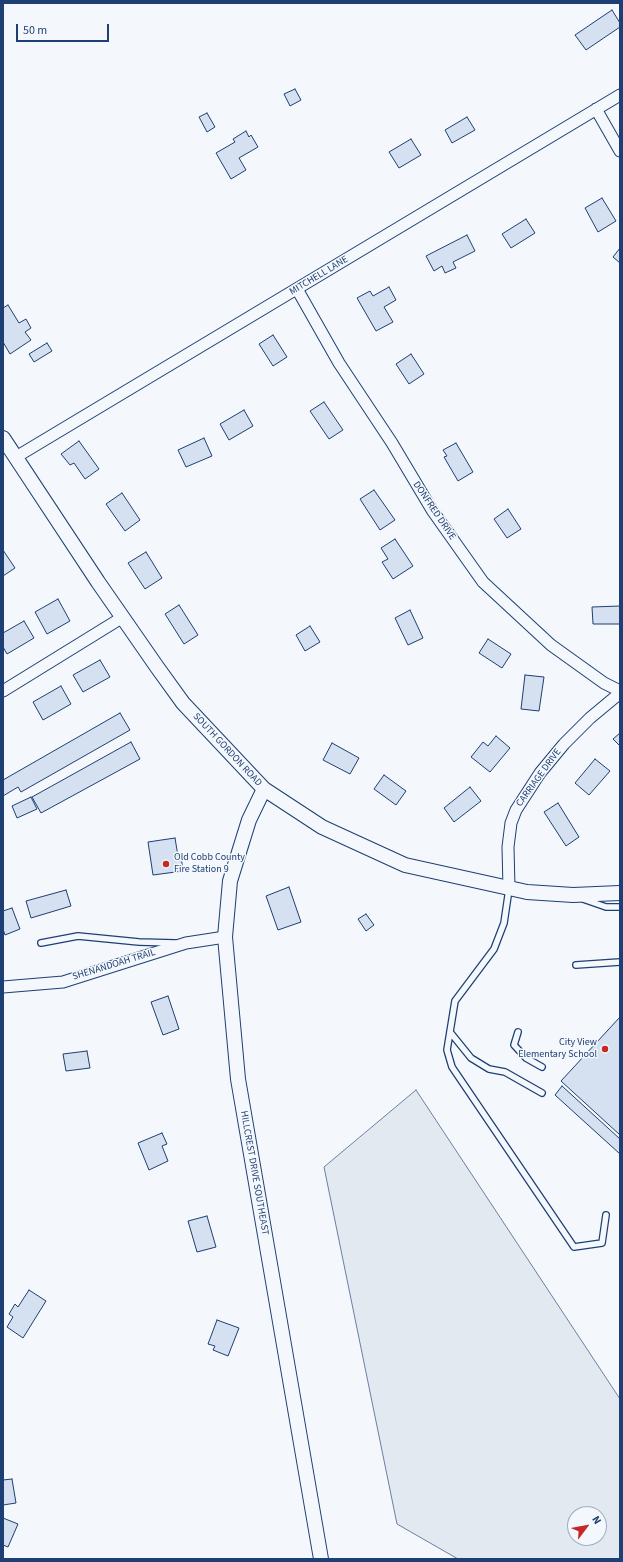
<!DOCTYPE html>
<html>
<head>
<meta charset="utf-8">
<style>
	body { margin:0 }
	#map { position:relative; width:623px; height:1562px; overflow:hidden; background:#f4f7fb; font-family:"Source Sans 3",sans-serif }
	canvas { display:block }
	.frame { position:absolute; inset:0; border:4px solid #1d3f73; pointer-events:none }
	.north { position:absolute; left:567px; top:1506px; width:40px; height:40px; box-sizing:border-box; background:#f4f7fb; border:1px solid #9eadc5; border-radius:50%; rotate:58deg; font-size:11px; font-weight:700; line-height:16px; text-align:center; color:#1d3f73 }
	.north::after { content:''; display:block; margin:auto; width:14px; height:18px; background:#c62828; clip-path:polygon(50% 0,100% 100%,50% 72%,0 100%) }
	.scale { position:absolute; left:16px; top:24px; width:93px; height:18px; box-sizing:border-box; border:2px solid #1d3f73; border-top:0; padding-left:5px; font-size:12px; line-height:14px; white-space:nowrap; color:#1d3f73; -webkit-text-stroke:3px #f4f7fb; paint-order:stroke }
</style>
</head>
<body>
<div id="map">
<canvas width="623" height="1562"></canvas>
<div class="frame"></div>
<div class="north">N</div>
<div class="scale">50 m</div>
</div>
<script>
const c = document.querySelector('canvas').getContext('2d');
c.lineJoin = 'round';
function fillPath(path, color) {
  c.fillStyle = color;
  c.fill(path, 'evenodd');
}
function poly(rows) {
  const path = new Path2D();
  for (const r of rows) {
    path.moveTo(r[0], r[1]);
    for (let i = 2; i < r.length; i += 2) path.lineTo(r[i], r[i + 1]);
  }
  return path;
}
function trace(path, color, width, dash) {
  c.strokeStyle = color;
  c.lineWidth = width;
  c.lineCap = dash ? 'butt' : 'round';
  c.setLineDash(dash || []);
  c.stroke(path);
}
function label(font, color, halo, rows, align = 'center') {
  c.font = font + ' "Source Sans 3",sans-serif';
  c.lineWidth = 3;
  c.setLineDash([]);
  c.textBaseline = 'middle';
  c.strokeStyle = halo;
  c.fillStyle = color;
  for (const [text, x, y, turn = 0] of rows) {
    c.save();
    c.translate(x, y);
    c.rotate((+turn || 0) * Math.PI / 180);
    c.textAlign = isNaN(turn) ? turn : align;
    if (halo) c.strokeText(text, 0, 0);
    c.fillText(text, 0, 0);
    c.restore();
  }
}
const green = poly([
	[416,1090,620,1399,620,1559,458,1559,397,1524,324,1167,416,1090],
	[575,1514,599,1514,599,1538,575,1538,575,1514]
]);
fillPath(green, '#e3e9f0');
trace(green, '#687fa3', 1);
const building = poly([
	[612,10,620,23,620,27,586,50,575,35,612,10],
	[295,89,301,100,290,106,284,94,295,89],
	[207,113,215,127,207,132,199,117,207,113],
	[467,117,475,130,452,143,445,130,467,117],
	[246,131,249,137,251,135,258,147,239,158,246,170,231,179,216,153,235,142,233,139,246,131],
	[411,139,421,155,399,168,389,152,411,139],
	[602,198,616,221,598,232,585,208,602,198],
	[526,219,535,233,511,248,502,234,526,219],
	[467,235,475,251,453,262,456,268,445,273,442,266,434,271,426,256,467,235],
	[620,248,620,263,613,257,620,248],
	[389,287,396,300,384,307,393,322,376,331,357,298,370,291,373,296,389,287],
	[8,305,19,323,26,319,31,328,25,332,31,340,10,354,3,342,3,308,8,305],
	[273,335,287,357,273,366,259,344,273,335],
	[47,343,52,351,34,362,29,354,47,343],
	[411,354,424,374,409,384,396,364,411,354],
	[324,402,343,430,329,439,310,411,324,402],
	[244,410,253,426,229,440,220,424,244,410],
	[204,438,212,456,186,467,178,450,204,438],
	[79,441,99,469,85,479,74,463,70,465,61,454,79,441],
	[456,443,473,472,458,481,444,457,447,456,443,450,456,443],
	[374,490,395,520,380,530,360,499,374,490],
	[122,493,140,520,125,531,106,504,122,493],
	[508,509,521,529,507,538,494,519,508,509],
	[395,539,413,566,393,579,382,562,388,559,381,548,395,539],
	[3,550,15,568,3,576,3,550],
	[146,552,162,578,145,589,128,563,146,552],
	[58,599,70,621,47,634,35,612,58,599],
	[179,605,198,635,184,644,165,614,179,605],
	[620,606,620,624,593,624,592,607,620,606],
	[410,610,423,638,408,645,395,618,410,610],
	[24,621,34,638,7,654,3,647,3,633,24,621],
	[310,626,320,642,305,651,296,635,310,626],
	[488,639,511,654,502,668,479,653,488,639],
	[100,660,110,677,83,692,73,675,100,660],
	[525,675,544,677,539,711,521,709,525,675],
	[61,686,71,704,43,720,33,702,61,686],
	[120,713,130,730,21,792,18,787,3,796,3,780,120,713],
	[620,733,620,746,613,739,620,733],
	[496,736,510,748,490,772,471,757,483,742,488,746,496,736],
	[131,742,140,759,41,813,32,797,131,742],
	[332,743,359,758,350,774,323,760,332,743],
	[595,759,610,771,589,795,575,783,595,759],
	[384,775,406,791,396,805,374,789,384,775],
	[470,787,481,801,454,822,444,808,470,787],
	[31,797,37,809,17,818,12,806,31,797],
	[558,803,579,837,566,846,544,812,558,803],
	[175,838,178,856,181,856,183,871,153,875,148,842,175,838],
	[289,887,301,922,278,930,266,896,289,887],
	[66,890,71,906,31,918,26,901,66,890],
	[12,908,20,929,5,935,3,929,3,911,12,908],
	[366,914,374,925,366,931,358,919,366,914],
	[168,996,179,1029,163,1035,151,1002,168,996],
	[620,1017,620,1135,561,1081,620,1017],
	[87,1051,90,1068,66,1071,63,1054,87,1051],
	[562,1086,620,1139,620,1154,555,1095,562,1086],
	[162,1133,167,1144,162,1146,168,1161,149,1170,138,1143,162,1133],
	[207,1216,216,1247,197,1252,188,1221,207,1216],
	[29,1290,46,1301,23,1338,7,1327,13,1317,9,1314,15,1304,18,1307,29,1290],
	[217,1320,239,1328,228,1356,213,1350,215,1346,208,1344,217,1320],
	[12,1479,16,1503,3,1505,3,1480,12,1479],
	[3,1518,18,1524,8,1547,3,1545,3,1518]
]);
fillPath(building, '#d5e0f0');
trace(building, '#1d3f73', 1);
const service = poly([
	[509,889,504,923,494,949,455,1001,447,1050,452,1067,574,1247,602,1243,606,1215],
	[583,899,606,907,620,907],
	[41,943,78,936,139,942,175,943],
	[576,965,620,962],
	[450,1032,471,1058,489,1069,505,1072,542,1093],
	[518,1032,514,1045,526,1058,542,1067]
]);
const minor = poly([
	[596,109,620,151],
	[297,289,339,363,392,443,432,510,483,582,551,645,604,683,620,691],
	[16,457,620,95],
	[3,691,123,617],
	[509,888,508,847,511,823,516,810,540,773,564,744,590,718,620,693],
	[3,987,63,982,186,943,225,937]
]);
const tertiary = poly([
	[3,438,98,582,157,667,183,703,264,789,322,827,405,865,527,892,573,895,620,893],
	[264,789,249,820,230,881,225,937,238,1079,321,1559]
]);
trace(service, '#1d3f73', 8);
trace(minor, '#1d3f73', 13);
trace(tertiary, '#1d3f73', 16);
trace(service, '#f4f7fb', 5.5);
trace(minor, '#f4f7fb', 11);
trace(tertiary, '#f4f7fb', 14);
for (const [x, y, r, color] of [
	[166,864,4,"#c62828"],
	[605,1049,4,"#c62828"]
]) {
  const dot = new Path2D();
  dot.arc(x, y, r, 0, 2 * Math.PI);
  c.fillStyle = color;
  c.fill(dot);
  trace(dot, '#f4f7fb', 1.5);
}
label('10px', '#1d3f73', '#f4f7fb', [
	["MITCHELL LANE",319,276,-31],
	["DONFRED DRIVE",434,511,56],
	["SOUTH GORDON ROAD",227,750,47],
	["CARRIAGE DRIVE",539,778,-54],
	["SHENANDOAH TRAIL",114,965,-17],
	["HILLCREST DRIVE SOUTHEAST",254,1173,80]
]);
label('10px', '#1d3f73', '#f4f7fb', [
	["Old Cobb County",174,858],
	["Fire Station 9",174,870],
	["City View",597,1043,"right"],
	["Elementary School",597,1055,"right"]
], 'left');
</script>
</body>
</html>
